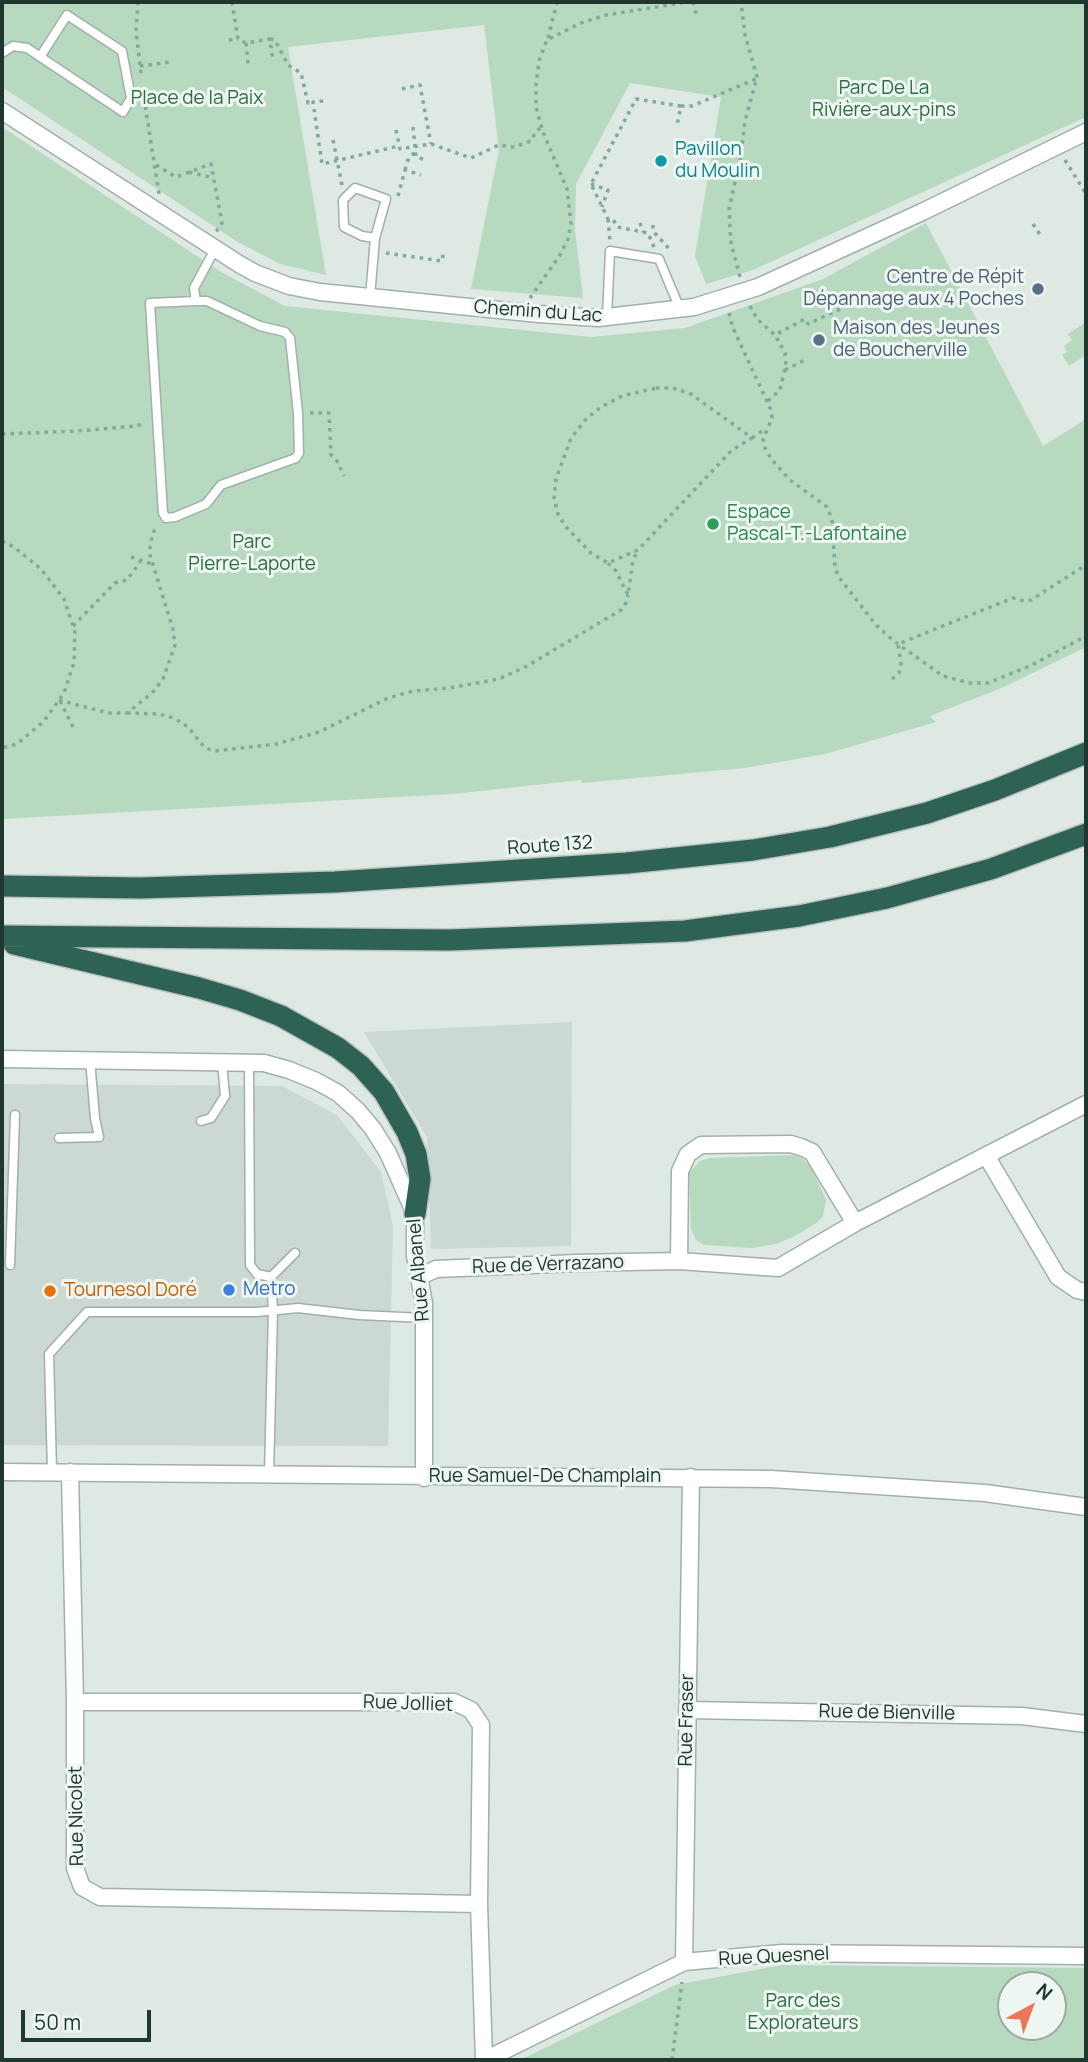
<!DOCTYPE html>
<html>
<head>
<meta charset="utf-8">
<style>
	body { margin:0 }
	#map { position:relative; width:1088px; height:2062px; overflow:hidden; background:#dee9e3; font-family:Manrope,sans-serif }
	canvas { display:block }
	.frame { position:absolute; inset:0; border:4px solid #203730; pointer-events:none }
	.north { position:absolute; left:997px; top:1971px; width:70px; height:70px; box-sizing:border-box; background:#eef6f1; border:2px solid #9caaa4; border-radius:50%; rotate:41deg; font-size:19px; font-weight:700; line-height:28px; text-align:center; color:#203730 }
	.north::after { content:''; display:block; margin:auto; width:24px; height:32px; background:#ea775a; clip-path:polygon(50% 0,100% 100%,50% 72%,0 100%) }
	.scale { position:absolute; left:21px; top:2010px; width:130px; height:32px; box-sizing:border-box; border:4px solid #203730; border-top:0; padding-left:9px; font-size:21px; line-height:24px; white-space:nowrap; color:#203730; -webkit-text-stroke:5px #eef6f1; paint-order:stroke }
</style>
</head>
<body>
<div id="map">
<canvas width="1088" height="2062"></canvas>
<div class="frame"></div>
<div class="north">N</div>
<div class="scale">50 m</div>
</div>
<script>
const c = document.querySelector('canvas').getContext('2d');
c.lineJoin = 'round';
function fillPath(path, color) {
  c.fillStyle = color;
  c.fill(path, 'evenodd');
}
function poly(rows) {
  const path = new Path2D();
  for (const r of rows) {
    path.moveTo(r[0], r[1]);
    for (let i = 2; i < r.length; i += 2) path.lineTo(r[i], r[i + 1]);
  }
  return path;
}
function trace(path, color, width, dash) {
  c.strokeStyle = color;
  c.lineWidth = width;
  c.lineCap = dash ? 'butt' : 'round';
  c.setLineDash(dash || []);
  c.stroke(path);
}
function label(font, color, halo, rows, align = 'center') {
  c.font = font + ' Manrope,sans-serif';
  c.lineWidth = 6;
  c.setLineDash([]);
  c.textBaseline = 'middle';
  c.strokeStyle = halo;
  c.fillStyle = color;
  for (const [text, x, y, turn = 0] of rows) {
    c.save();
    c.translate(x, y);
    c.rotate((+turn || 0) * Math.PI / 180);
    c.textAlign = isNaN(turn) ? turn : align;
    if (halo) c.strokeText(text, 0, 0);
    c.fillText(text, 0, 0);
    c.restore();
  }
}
fillPath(poly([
	[572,1022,571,1246,431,1249,427,1137,364,1032],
	[2,1084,282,1086,337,1115,381,1172,393,1226,388,1446,2,1445]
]), '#ccd8d2');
fillPath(poly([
	[2,2,1086,2,1086,117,753,270,706,284,695,256,721,97,630,83,576,184,575,230,583,298,471,289,499,150,484,25,288,47,326,275,280,264,236,241,2,87],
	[2,127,221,272,285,306,591,337,685,328,823,279,926,223,1043,446,1086,419,1086,647,1004,687,930,716,936,722,825,754,745,768,582,783,581,780,453,794,2,819],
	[1086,322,1086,355,1069,366,1062,355,1067,352,1064,346,1072,340,1068,334],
	[794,1155,804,1160,812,1169,826,1200,823,1216,818,1222,795,1236,776,1244,752,1248,704,1245,696,1240,691,1228,689,1173,700,1161,710,1158],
	[782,1965,1086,1968,1086,2060,520,2060,675,1985],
	[1011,1985,1053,1985,1053,2027,1011,2027]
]), '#b7d9bf');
const lane = poly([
	[2,53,13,46,27,48,123,112,131,98,122,51,67,15,40,57],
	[370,297,375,238,386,199,355,188,343,200,344,227,362,236,375,238],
	[196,301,207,301,260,326,285,332,290,338,298,413,299,453,296,458,221,485,206,504,175,517,166,518,163,513,150,303,196,301,194,288,215,249],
	[607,317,610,251,659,259,680,309],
	[249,1062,250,1265,257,1274,271,1277],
	[201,1121,211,1118,225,1096,222,1062],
	[59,1138,99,1137,95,1118,90,1060],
	[10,1265,15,1115],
	[52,1471,49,1354,87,1312,257,1312,298,1308,359,1315,424,1318],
	[269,1474,273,1311,271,1277,295,1253]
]);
const street = poly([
	[2,111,239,264,255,273,289,286,320,292,539,314,598,318,694,307,758,287,922,212,1086,132],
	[2,1059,264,1063,289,1070,316,1081,338,1093,358,1111,373,1129,388,1153,415,1214,415,1256,424,1303,424,1478],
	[987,1157,1058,1277,1077,1290,1086,1292],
	[679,1261,680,1171,688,1154,701,1145,791,1144,801,1147,812,1152,855,1223],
	[419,1277,436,1269,577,1263,679,1261,778,1268,855,1223,1086,1104],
	[2,1472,771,1479,985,1493,1086,1507],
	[70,1472,75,1702,75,1868,82,1887,100,1897,479,1904],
	[75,1702,454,1702,471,1710,481,1725,479,1904,484,2060],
	[687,1710,1022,1716,1086,1724],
	[684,1962,691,1477],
	[485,2060,684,1962,782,1953,1086,1956]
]);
const highway = poly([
	[2,886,140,888,335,882,627,863,753,850,830,837,927,813,995,790,1086,753],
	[2,936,449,940,685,931,799,916,887,898,991,869,1086,834],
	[14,944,199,988,240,1000,281,1016,338,1048,361,1066,384,1092,407,1132,416,1154,420,1179,415,1214]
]);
trace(lane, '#a1b0aa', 11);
trace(street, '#a1b0aa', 19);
trace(highway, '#bcc3c1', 24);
trace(poly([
	[138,2,136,31,141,73],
	[232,2,238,39,246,43,270,39,273,61],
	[693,2,696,14],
	[548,38,557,2],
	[270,39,275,40,288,65,301,73,308,103,313,102],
	[229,40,238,39],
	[246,43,248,64],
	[140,66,171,62],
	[402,89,420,85,431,144],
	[144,98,159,194],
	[323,101,313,102,322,164,399,146],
	[681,106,692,106,756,79],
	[413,127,416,157,426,160],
	[396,130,400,149,431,144,471,158,499,145,514,147,531,141,536,131,542,127],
	[333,140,342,185],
	[1065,160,1086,194],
	[156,165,176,177,211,164,222,223,216,232],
	[405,170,409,157,416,152],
	[189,172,214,178],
	[591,184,608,190,602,207],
	[398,196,405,170,421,175],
	[608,219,610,241],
	[640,223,643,232],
	[1033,224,1041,236],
	[653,225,653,231,670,250,668,251],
	[654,247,648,233,617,227,613,219,608,219,591,184,636,99,681,106,677,125],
	[386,253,442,261,444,250],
	[740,277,731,243,729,209,741,155,745,121,757,77,745,35,741,2],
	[530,298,560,255,568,239,571,224,567,189,543,132,536,107,536,84,539,61,547,40,581,23,606,15,687,2],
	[750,306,757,319,775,335,805,319,808,324,864,298],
	[729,313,733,328,771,410,772,418,763,439,765,448,772,460,790,480,827,507,832,519,835,567,838,576,876,625,895,642,943,676,970,683,988,683,1032,665,1086,636],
	[862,356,887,345],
	[785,370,807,359],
	[656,388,673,388,691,394,752,438,732,450,638,550,608,563,591,553,565,526,558,514,554,498,556,479,571,438,587,418,601,407,622,396,656,388],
	[768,401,780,390,786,365,785,353,775,335],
	[310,413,329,413,331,455,336,459,344,476],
	[2,434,77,431,137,426,145,422],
	[752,438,765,429],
	[2,541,14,547,41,569,64,599,75,632,74,662,64,693,44,721,17,744,2,748],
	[131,557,152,564],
	[608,563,616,571,628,595,633,560,637,552],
	[73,626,115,583,127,580,140,562],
	[892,679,899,673,901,664,898,644,1013,598,1024,601,1031,600,1086,565],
	[59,700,108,713,127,713,152,693,163,679,175,645,173,629,150,555,150,544,154,531,158,527],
	[60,701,75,731],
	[127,713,159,714,174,718,188,727,205,748,215,751,276,744,319,732,388,698,413,691,449,688,499,679,527,666,621,610,626,603,628,595],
	[672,2060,682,1982]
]), '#80ab9b', 3.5, [3.5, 5]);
trace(lane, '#fff', 8);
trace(street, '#fff', 16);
trace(highway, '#2e6255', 21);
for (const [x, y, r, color] of [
	[661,161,7,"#0f9aa8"],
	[1038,289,7,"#5c6f8a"],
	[819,340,7,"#5c6f8a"],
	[713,524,7,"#2e9e5b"],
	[229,1290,7,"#3f7fe0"],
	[50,1291,7,"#e8710a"]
]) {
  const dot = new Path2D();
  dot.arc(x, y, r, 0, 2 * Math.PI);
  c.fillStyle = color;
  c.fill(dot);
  trace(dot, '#eef6f1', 2.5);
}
label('19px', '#2d6c42', '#eef6f1', [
	["Parc De La",884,89],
	["Rivière-aux-pins",884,111],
	["Place de la Paix",197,99],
	["Parc",252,543],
	["Pierre-Laporte",252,565],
	["Parc des",803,2002],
	["Explorateurs",803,2024]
]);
label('19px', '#0d838f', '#eef6f1', [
	["Pavillon",675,150],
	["du Moulin",675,172]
], 'left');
label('19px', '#4e5e75', '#eef6f1', [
	["Centre de Répit",1024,278],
	["Dépannage aux 4 Poches",1024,300],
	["Maison des Jeunes",833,329,"left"],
	["de Boucherville",833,351,"left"]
], 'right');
label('19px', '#203730', '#eef6f1', [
	["Chemin du Lac",538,312,4],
	["Route 132",550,846,-4],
	["Rue de Verrazano",548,1265,-2],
	["Rue Albanel",419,1270,-95],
	["Rue Samuel-De Champlain",545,1477],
	["Rue Jolliet",408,1704,2],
	["Rue de Bienville",887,1713,1],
	["Rue Fraser",687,1720,-89],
	["Rue Nicolet",77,1816,-91],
	["Rue Quesnel",774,1957,-3]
]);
label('19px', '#27864d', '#eef6f1', [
	["Espace",727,513],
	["Pascal-T.-Lafontaine",727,535]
], 'left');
label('19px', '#366cbe', '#eef6f1', [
	["Metro",243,1290]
], 'left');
label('19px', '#c56008', '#eef6f1', [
	["Tournesol Doré",64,1291]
], 'left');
</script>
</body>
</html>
